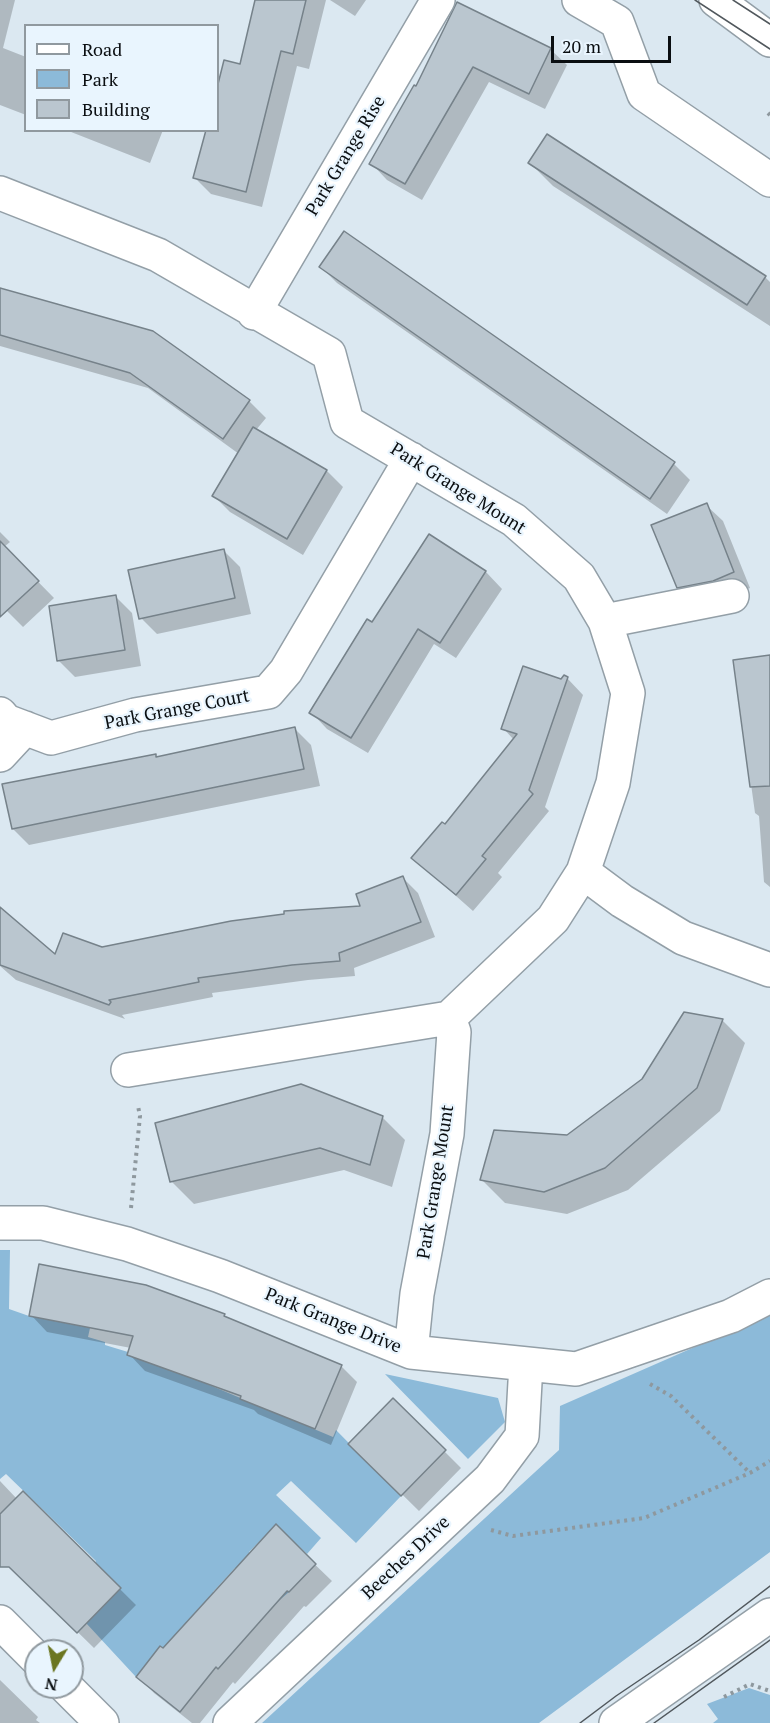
<!DOCTYPE html>
<html>
<head>
<meta charset="utf-8">
<style>
	body { margin:0 }
	#map { position:relative; width:770px; height:1723px; overflow:hidden; background:#dbe8f1; font-family:"PT Serif",serif }
	canvas { display:block }
	.legend { position:absolute; left:24px; top:24px; width:195px; height:108px; box-sizing:border-box; background:#e9f5fe; border:2px solid #90999f; margin:0; padding:8px 10px; list-style:none; font-size:18px; color:#0a0e11 }
	.legend li { display:flex; align-items:center; gap:12px; height:30px }
	.legend b { width:30px; border:2px solid #90999f }
	.north { position:absolute; left:24px; top:1639px; width:60px; height:60px; box-sizing:border-box; background:#e9f5fe; border:2px solid #90999f; border-radius:50%; rotate:190deg; font-size:16px; font-weight:700; line-height:24px; text-align:center; color:#0a0e11 }
	.north::after { content:''; display:block; margin:auto; width:21px; height:27px; background:#6b7621; clip-path:polygon(50% 0,100% 100%,50% 72%,0 100%) }
	.scale { position:absolute; left:551px; top:36px; width:120px; height:27px; box-sizing:border-box; border:3px solid #0a0e11; border-top:0; padding-left:8px; font-size:18px; line-height:21px; white-space:nowrap; color:#0a0e11; -webkit-text-stroke:4px #e9f5fe; paint-order:stroke }
</style>
</head>
<body>
<div id="map">
<canvas width="770" height="1723"></canvas>
<ul class="legend">
<li><b style="height:8px;background:#fff"></b>Road</li>
<li><b style="height:16px;background:#8cbad9"></b>Park</li>
<li><b style="height:16px;background:#bac6cf"></b>Building</li>
</ul>
<div class="north">N</div>
<div class="scale">20 m</div>
</div>
<script>
const c = document.querySelector('canvas').getContext('2d');
c.lineJoin = 'round';
function fillPath(path, color) {
  c.fillStyle = color;
  c.fill(path, 'evenodd');
}
function poly(rows) {
  const path = new Path2D();
  for (const r of rows) {
    path.moveTo(r[0], r[1]);
    for (let i = 2; i < r.length; i += 2) path.lineTo(r[i], r[i + 1]);
  }
  return path;
}
function trace(path, color, width, dash) {
  c.strokeStyle = color;
  c.lineWidth = width;
  c.lineCap = dash ? 'butt' : 'round';
  c.setLineDash(dash || []);
  c.stroke(path);
}
function label(font, color, halo, rows, align = 'center') {
  c.font = font + ' "PT Serif",serif';
  c.lineWidth = 4.5;
  c.setLineDash([]);
  c.textBaseline = 'middle';
  c.strokeStyle = halo;
  c.fillStyle = color;
  for (const [text, x, y, turn = 0] of rows) {
    c.save();
    c.translate(x, y);
    c.rotate((+turn || 0) * Math.PI / 180);
    c.textAlign = isNaN(turn) ? turn : align;
    if (halo) c.strokeText(text, 0, 0);
    c.fillText(text, 0, 0);
    c.restore();
  }
}
fillPath(poly([
	[0,1250,10,1250,9,1309,29,1316,90,1328,88,1337,105,1342,105,1345,128,1352,127,1354,200,1381,333,1437,336,1430,401,1496,356,1543,291,1481,276,1495,321,1538,307,1554,276,1525,249,1552,289,1592,275,1604,235,1568,213,1592,253,1628,239,1644,199,1608,178,1632,182,1664,160,1646,136,1677,86,1623,121,1588,95,1563,96,1561,6,1474,0,1479],
	[770,1314,770,1552,539,1723,262,1723,559,1450,560,1406],
	[385,1374,498,1398,505,1422,468,1459],
	[749,1688,770,1695,770,1723,713,1723,718,1719,707,1704]
]), '#8cbad9');
fillPath(poly([
	[0,0,15,0,3,48,26,57,26,115,0,105],
	[257,0,326,0,309,69,297,66,262,207,211,194,195,178,218,130,218,90,225,62,241,66],
	[330,0,366,0,355,16],
	[458,4,550,49,567,65,545,109,489,82,422,200,387,180,371,163,416,88],
	[66,130,163,130,150,163],
	[530,163,765,277,770,282,770,326,553,186],
	[345,233,674,464,690,480,667,514,337,283,321,267],
	[0,290,152,333,249,401,266,418,256,430,327,471,343,487,303,555,230,512,214,496,239,454,148,388,0,346],
	[706,505,723,521,750,588,730,596,695,603,678,587],
	[0,532,10,542,4,547,54,598,23,627,0,604],
	[430,536,486,572,502,589,456,658,434,644,368,753,327,729,311,712,373,624],
	[224,551,240,567,251,614,157,634,141,618],
	[116,597,132,613,141,666,75,677,59,661],
	[770,657,770,887,764,882,759,816,755,813,734,661],
	[567,678,583,695,545,807,549,811,498,873,502,877,473,911,413,858,445,826,514,740,503,728],
	[295,729,311,745,320,786,29,845,13,829,155,756,158,758],
	[403,878,418,893,435,937,354,968,355,976,308,980,212,993,213,997,122,1015,125,1019,16,980,0,966,0,909,56,957,362,907],
	[722,1020,745,1043,720,1111,628,1190,567,1214,505,1203,482,1180,567,1136],
	[382,1117,405,1140,392,1187,344,1170,194,1204,171,1181],
	[31,1315,224,1315,229,1320,341,1366,357,1382,331,1445,258,1414,254,1410,145,1371,129,1354,131,1348,47,1332],
	[393,1400,461,1468,419,1511,351,1444],
	[0,1481,17,1499,23,1493,136,1605,94,1648,0,1556],
	[276,1527,332,1581,306,1607,304,1606,235,1684,233,1682,200,1723,192,1723,154,1693,138,1676],
	[0,1680,38,1717,36,1720,40,1723,0,1723]
]), '#0003');
const building = poly([
	[255,0,306,0,293,54,281,51,246,192,193,178,206,130,218,130,218,84,224,60,240,64,255,0],
	[457,2,551,48,529,94,473,67,405,184,369,164,414,85,416,86,457,2],
	[547,134,766,276,747,305,528,163,547,134],
	[344,231,675,462,650,499,319,267,344,231],
	[0,288,153,331,250,400,223,439,130,373,0,335,0,288],
	[253,427,327,470,287,539,212,496,253,427],
	[707,503,734,572,713,581,677,588,651,525,707,503],
	[429,534,486,571,440,643,418,629,351,738,309,713,367,619,372,622,429,534],
	[0,541,39,581,0,617,0,541],
	[224,549,235,598,139,619,128,570,224,549],
	[116,595,125,650,57,661,49,606,116,595],
	[770,655,770,786,750,787,733,660,770,655],
	[523,666,561,679,564,675,568,677,529,790,533,794,482,856,486,859,456,895,411,858,442,822,445,824,517,734,501,729,523,666],
	[295,727,304,769,12,829,2,784,156,754,156,757,295,727],
	[403,876,421,922,339,953,340,961,292,965,198,978,199,982,109,1000,111,1002,109,1005,0,965,0,907,55,954,63,933,102,947,231,921,284,914,284,911,360,906,356,894,403,876],
	[684,1012,723,1019,697,1088,605,1168,544,1192,480,1180,494,1130,567,1135,642,1079,684,1012],
	[301,1084,383,1116,370,1165,320,1148,170,1182,155,1123,301,1084],
	[39,1264,146,1285,225,1314,224,1316,342,1365,315,1429,240,1399,241,1396,127,1355,133,1336,29,1316,39,1264],
	[393,1398,446,1450,401,1496,348,1444,393,1398],
	[23,1491,121,1588,77,1633,9,1567,0,1567,0,1514,23,1491],
	[276,1524,316,1564,289,1592,287,1591,218,1669,216,1667,180,1712,136,1677,160,1646,163,1648,276,1524]
]);
fillPath(building, '#bac6cf');
trace(building, '#76828a', 1.5);
const minor = poly([
	[579,0,617,22,644,94,770,180],
	[716,0,770,40],
	[0,193,158,255,329,354,347,422,514,520,579,577,605,621,628,693,613,783,583,872,553,919,449,1018,454,1032,447,1134,417,1294,411,1352],
	[254,313,438,0],
	[605,621,732,596],
	[0,714,6,721,51,738,135,715,268,692,286,671,411,459],
	[0,755,25,728],
	[583,872,622,901,683,938,770,970],
	[128,1070,449,1018],
	[0,1223,43,1223,127,1244,220,1276,411,1352,576,1369,731,1316,770,1296],
	[0,1622,36,1658],
	[66,1687,102,1723],
	[230,1723,490,1479,522,1436,526,1364],
	[616,1723,770,1615]
]);
trace(minor, '#939fa7', 36);
trace(poly([
	[768,113,770,115],
	[131,1208,140,1116,138,1106],
	[650,1384,671,1396,750,1473],
	[491,1530,513,1536,644,1518,750,1473,770,1461],
	[724,1697,750,1684,770,1691]
]), '#8e989e', 4, [3, 4.5]);
trace(minor, '#fff', 33);
trace(poly([
	[695,0,770,49],
	[733,0,770,24],
	[580,1723,616,1696,699,1640,770,1586],
	[654,1723,770,1640]
]), '#51585d', 1.5);
label('18px', '#0a0e11', '#e9f5fe', [
	["Park Grange Rise",346,156,-59],
	["Park Grange Mount",458,489,32],
	["Park Grange Court",177,710,-11],
	["Park Grange Mount",436,1182,-81],
	["Park Grange Drive",333,1321,22],
	["Beeches Drive",406,1558,-43]
]);
</script>
</body>
</html>
